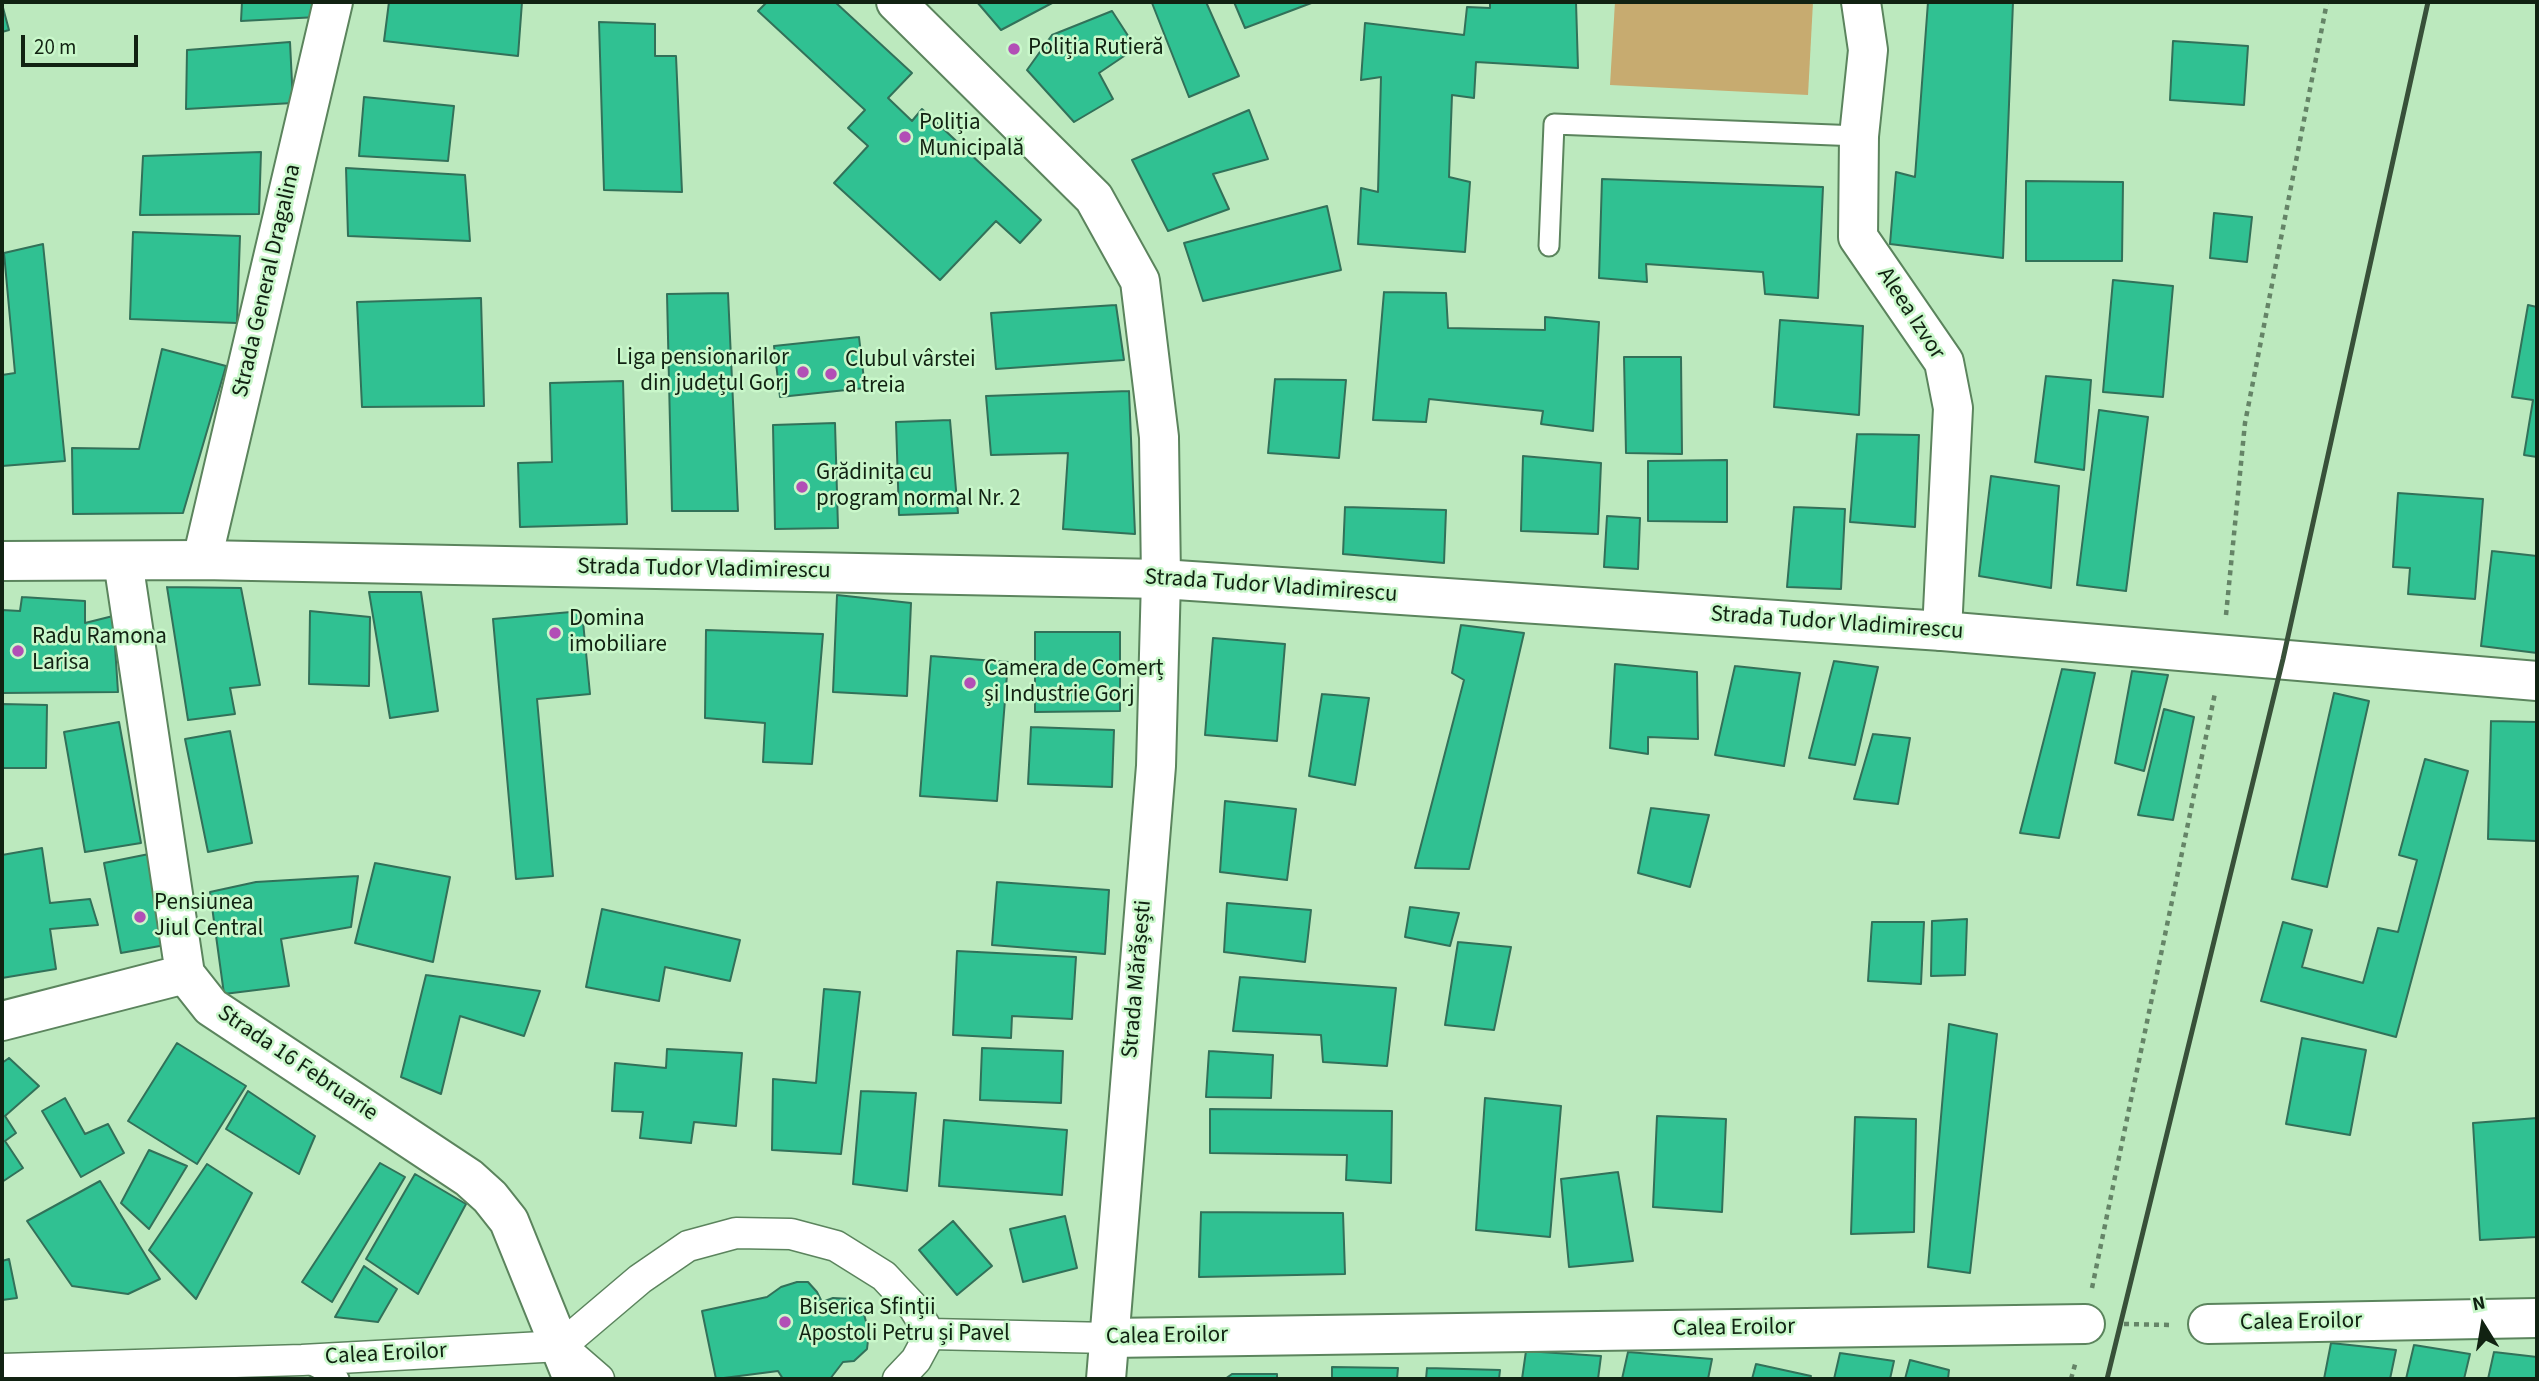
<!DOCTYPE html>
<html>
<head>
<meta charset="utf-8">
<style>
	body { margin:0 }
	#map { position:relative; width:2539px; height:1381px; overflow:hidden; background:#bce9be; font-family:"Source Sans 3",sans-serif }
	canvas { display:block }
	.frame { position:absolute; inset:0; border:4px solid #112212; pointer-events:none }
	.north { position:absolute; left:2448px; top:1290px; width:70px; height:70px; -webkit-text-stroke:5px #c9f7ca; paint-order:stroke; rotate:349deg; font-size:19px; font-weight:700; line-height:28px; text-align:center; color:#112212 }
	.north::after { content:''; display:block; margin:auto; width:24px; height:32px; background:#112212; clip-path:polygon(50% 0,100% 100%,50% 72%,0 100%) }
	.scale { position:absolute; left:21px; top:35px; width:117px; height:32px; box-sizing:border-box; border:4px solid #112212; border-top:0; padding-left:9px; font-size:21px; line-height:24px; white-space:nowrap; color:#112212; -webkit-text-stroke:5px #c9f7ca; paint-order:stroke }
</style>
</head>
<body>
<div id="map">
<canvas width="2539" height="1381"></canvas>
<div class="frame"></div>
<div class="north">N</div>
<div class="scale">20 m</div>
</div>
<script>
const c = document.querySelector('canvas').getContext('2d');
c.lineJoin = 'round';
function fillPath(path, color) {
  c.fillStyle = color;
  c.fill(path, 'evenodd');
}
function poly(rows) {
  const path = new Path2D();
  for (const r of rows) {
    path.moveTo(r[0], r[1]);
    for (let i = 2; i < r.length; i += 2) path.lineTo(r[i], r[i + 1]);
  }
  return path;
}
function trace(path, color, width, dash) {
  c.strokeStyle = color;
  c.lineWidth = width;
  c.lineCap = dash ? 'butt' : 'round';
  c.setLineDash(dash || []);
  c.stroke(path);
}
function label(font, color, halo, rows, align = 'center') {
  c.font = font + ' "Source Sans 3",sans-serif';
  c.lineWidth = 5;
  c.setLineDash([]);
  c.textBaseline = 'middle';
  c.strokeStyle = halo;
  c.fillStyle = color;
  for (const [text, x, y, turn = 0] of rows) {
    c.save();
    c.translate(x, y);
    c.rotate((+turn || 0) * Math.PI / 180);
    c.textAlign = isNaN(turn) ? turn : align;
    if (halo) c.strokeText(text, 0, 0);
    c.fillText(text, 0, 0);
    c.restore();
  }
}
fillPath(poly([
	[1615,2,1813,2,1808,95,1610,85]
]), '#c7ab70');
const building = poly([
	[242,2,320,2,318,17,241,21,242,2],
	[389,2,522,2,518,56,384,41,389,2],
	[767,2,835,2,912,73,888,98,912,121,922,109,1041,220,1020,243,996,221,940,280,834,183,868,146,848,128,865,110,758,11,767,2],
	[977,2,1054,2,1001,30,977,2],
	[1155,2,1206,2,1239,76,1189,97,1152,3,1155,2],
	[1234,2,1314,2,1245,28,1234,2],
	[1490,2,1576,2,1578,68,1476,62,1474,98,1452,95,1449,177,1470,182,1465,252,1358,244,1361,188,1378,192,1381,77,1361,80,1365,23,1464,35,1467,7,1490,8,1490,2],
	[1928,2,2013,2,2003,258,1890,244,1896,172,1915,177,1928,2],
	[2,4,9,30,2,32,2,4],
	[1112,11,1136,48,1099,73,1113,99,1074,122,1027,70,1052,35,1112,11],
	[599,22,655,24,655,56,676,56,682,192,604,190,599,22],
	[2173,41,2248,46,2244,105,2170,100,2173,41],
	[290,42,293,103,186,109,187,50,290,42],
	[364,97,454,106,448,161,359,156,364,97],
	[1249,110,1268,159,1213,174,1229,209,1168,231,1132,160,1249,110],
	[261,152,259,214,140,215,143,156,261,152],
	[346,168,465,175,470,241,348,236,346,168],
	[1602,179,1823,187,1818,298,1765,294,1763,272,1646,264,1647,282,1599,278,1602,179],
	[2026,181,2123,182,2122,261,2026,261,2026,181],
	[1327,206,1341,270,1203,301,1184,243,1327,206],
	[2214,213,2252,217,2247,262,2210,258,2214,213],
	[133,232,240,236,237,323,130,319,133,232],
	[43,244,65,461,2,466,2,375,15,373,4,253,43,244],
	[2113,280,2173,286,2163,397,2103,392,2113,280],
	[1384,292,1446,293,1448,328,1545,330,1545,317,1599,322,1593,431,1541,424,1543,411,1429,399,1426,422,1373,420,1384,292],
	[728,293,738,511,672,511,667,294,728,293],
	[481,298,484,406,362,407,357,302,481,298],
	[1116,305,1124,360,996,369,991,313,1116,305],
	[2528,305,2537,307,2537,457,2524,455,2533,400,2512,397,2528,305],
	[1780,320,1863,326,1859,415,1774,407,1780,320],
	[859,337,865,388,780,397,774,346,859,337],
	[162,349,226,366,183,513,73,514,72,448,139,449,162,349],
	[1624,357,1681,357,1682,454,1626,453,1624,357],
	[2046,376,2091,380,2084,470,2035,462,2046,376],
	[1275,379,1346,380,1339,458,1268,453,1275,379],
	[623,381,627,524,520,527,518,463,552,462,550,383,623,381],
	[1129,391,1135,534,1063,529,1068,453,991,455,986,396,1129,391],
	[2099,410,2148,417,2126,591,2077,585,2099,410],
	[950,420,958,513,899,515,896,422,950,420],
	[835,423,838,528,775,529,773,425,835,423],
	[1857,434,1919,435,1915,527,1850,522,1857,434],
	[1523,456,1601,463,1598,534,1521,531,1523,456],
	[1727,460,1727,522,1648,521,1648,461,1727,460],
	[1991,476,2059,486,2051,588,1979,576,1991,476],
	[2398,493,2483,499,2475,599,2408,594,2410,568,2393,567,2398,493],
	[1345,507,1446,510,1444,563,1343,554,1345,507],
	[1794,507,1845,509,1841,589,1787,587,1794,507],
	[1607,516,1640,518,1638,569,1604,567,1607,516],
	[2492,551,2537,556,2537,653,2481,646,2492,551],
	[167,587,241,588,260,685,230,688,235,714,188,720,167,587],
	[369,592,421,592,438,711,390,718,369,592],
	[837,595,911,603,907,696,833,692,837,595],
	[22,597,85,601,85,623,113,616,118,692,2,693,2,610,20,611,22,597],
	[310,611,370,617,369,686,309,684,310,611],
	[582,611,590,694,537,699,553,876,516,879,493,619,582,611],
	[1461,625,1524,633,1469,869,1415,868,1464,680,1452,673,1461,625],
	[706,630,823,634,812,764,763,762,765,723,705,718,706,630],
	[1035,632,1120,632,1120,711,1035,712,1035,632],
	[1213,638,1285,644,1277,741,1205,735,1213,638],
	[931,656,1008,662,997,801,920,796,931,656],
	[1834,661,1878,667,1855,765,1809,758,1834,661],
	[1615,664,1697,672,1698,739,1648,737,1648,754,1610,748,1615,664],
	[1735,666,1800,673,1784,766,1715,755,1735,666],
	[2062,669,2095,673,2059,838,2020,833,2062,669],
	[2132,671,2168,675,2144,771,2115,763,2132,671],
	[2334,693,2369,701,2327,887,2292,879,2334,693],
	[1322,694,1369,698,1355,785,1309,776,1322,694],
	[2,704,47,705,46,768,2,768,2,704],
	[2164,709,2194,717,2173,820,2138,815,2164,709],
	[2491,721,2537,722,2536,841,2488,839,2491,721],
	[119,722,141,843,85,852,64,732,119,722],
	[1031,727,1114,730,1112,787,1028,784,1031,727],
	[230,731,252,843,208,852,185,739,230,731],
	[1873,734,1910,738,1898,804,1854,799,1873,734],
	[2425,759,2468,771,2396,1037,2261,1001,2283,922,2312,930,2302,967,2363,983,2378,928,2398,932,2417,860,2399,855,2425,759],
	[1225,801,1296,809,1287,880,1220,872,1225,801],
	[1651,808,1709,815,1690,887,1638,873,1651,808],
	[42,848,50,903,90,899,98,925,50,929,56,969,2,978,2,855,42,848],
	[154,853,171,944,121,953,104,863,154,853],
	[375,863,450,877,433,962,355,943,375,863],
	[358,876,351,927,281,939,289,986,224,994,210,892,256,882,358,876],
	[997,882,1109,890,1105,954,992,945,997,882],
	[1227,903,1311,910,1305,962,1224,952,1227,903],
	[1410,907,1459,913,1450,946,1405,937,1410,907],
	[602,909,740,940,730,981,665,967,659,1001,586,987,602,909],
	[1967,919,1965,975,1931,976,1932,921,1967,919],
	[1872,922,1924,922,1921,984,1868,981,1872,922],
	[1458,942,1511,947,1494,1030,1445,1025,1458,942],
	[957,951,1076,957,1072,1019,1012,1016,1011,1038,953,1035,957,951],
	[426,975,540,991,524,1036,460,1016,441,1094,401,1077,426,975],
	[1240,977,1396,988,1387,1066,1323,1062,1321,1035,1233,1031,1240,977],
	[824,989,860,992,841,1154,772,1150,773,1079,816,1083,824,989],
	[1949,1024,1997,1034,1970,1273,1928,1267,1949,1024],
	[2302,1038,2366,1050,2350,1135,2286,1124,2302,1038],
	[177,1043,246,1086,197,1164,128,1121,177,1043],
	[982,1048,1063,1051,1061,1103,980,1100,982,1048],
	[667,1049,742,1053,736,1126,694,1122,691,1143,640,1138,643,1112,612,1111,615,1063,666,1068,667,1049],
	[1209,1051,1273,1055,1271,1098,1206,1097,1209,1051],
	[9,1058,39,1086,5,1116,16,1133,5,1141,23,1168,2,1182,2,1063,9,1058],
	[248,1091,315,1136,299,1174,226,1129,248,1091],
	[861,1091,916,1093,907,1191,853,1184,861,1091],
	[65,1098,85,1134,108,1124,124,1153,81,1177,42,1111,65,1098],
	[1485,1098,1561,1106,1550,1237,1476,1230,1485,1098],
	[1210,1109,1392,1111,1391,1183,1346,1180,1347,1155,1210,1153,1210,1109],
	[1657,1116,1726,1119,1722,1212,1653,1207,1657,1116],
	[1855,1117,1916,1119,1914,1232,1851,1234,1855,1117],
	[2537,1118,2537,1237,2480,1240,2473,1123,2537,1118],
	[944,1120,1067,1130,1062,1195,939,1186,944,1120],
	[149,1150,187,1166,149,1229,121,1203,149,1150],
	[380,1163,405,1177,332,1302,302,1282,380,1163],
	[207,1164,252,1193,196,1299,149,1250,207,1164],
	[1618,1172,1633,1261,1569,1267,1561,1179,1618,1172],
	[415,1174,466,1204,418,1294,366,1259,415,1174],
	[100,1181,160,1279,128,1294,72,1286,27,1221,100,1181],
	[1201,1212,1343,1213,1345,1274,1199,1277,1201,1212],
	[1065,1216,1077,1268,1023,1282,1010,1229,1065,1216],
	[953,1221,992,1266,957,1295,919,1250,953,1221],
	[9,1259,17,1298,2,1300,2,1261,9,1259],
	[364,1266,397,1289,378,1322,335,1317,364,1266],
	[797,1282,808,1282,817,1292,822,1302,833,1298,851,1299,863,1311,869,1332,867,1349,854,1361,843,1362,830,1379,783,1379,778,1371,716,1379,702,1311,767,1297,781,1287,797,1282],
	[2331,1343,2396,1350,2390,1379,2324,1379,2331,1343],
	[2414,1345,2470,1354,2464,1379,2406,1379,2414,1345],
	[1526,1351,1601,1356,1598,1379,1522,1379,1526,1351],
	[1628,1352,1712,1359,1708,1379,1622,1379,1628,1352],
	[2494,1352,2537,1357,2537,1379,2488,1379,2494,1352],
	[1840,1353,1894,1361,1890,1379,1834,1379,1840,1353],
	[1910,1360,1949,1370,1948,1379,1905,1379,1910,1360],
	[1756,1364,1811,1376,1810,1379,1752,1379,1756,1364],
	[1332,1367,1398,1368,1397,1379,1332,1379,1332,1367],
	[1427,1368,1500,1370,1499,1379,1426,1379,1427,1368],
	[1232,1374,1277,1374,1277,1379,1225,1379,1232,1374]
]);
fillPath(building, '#30c192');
trace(building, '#327159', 2);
const service = poly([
	[1549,246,1554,124,1859,136],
	[306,1362,339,1379]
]);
const pedestrian = poly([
	[930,1334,1109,1338],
	[561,1346,599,1379],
	[2,1369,302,1360,561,1346,640,1279,688,1246,736,1233,791,1234,836,1246,884,1276,914,1308,930,1334],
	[898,1379,916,1360,930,1334]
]);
const minor = poly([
	[896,2,1094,198,1140,281,1159,437,1161,579,1156,766,1106,1379],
	[1861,2,1868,50,1859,136,1858,237,1944,362,1953,408,1942,631],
	[202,560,333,2],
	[123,561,185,974,211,1007,469,1178,490,1197,509,1221,573,1379],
	[2,1021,185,974],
	[2208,1324,2537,1318],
	[1109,1338,2085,1324]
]);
const secondary = poly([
	[2,561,202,560,1161,579,1942,631,2537,681]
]);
trace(service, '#5b845d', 23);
trace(pedestrian, '#5b845d', 33);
trace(minor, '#5b845d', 42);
trace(secondary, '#5b845d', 42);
trace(poly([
	[2226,615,2245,423,2327,2],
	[2092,1288,2215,693],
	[2124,1324,2171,1325],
	[2071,1379,2076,1361]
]), '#658467', 4.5, [5, 5]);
trace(service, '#fff', 19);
trace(pedestrian, '#fff', 30);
trace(minor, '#fff', 38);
trace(secondary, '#fff', 38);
trace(poly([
	[2107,1379,2283,659,2428,2]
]), '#385039', 5);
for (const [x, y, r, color] of [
	[1014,49,7,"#b24fb6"],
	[905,137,7,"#b24fb6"],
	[803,372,7,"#b24fb6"],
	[831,374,7,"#b24fb6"],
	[802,487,7,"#b24fb6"],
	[555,633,7,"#b24fb6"],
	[18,651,7,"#b24fb6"],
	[970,683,7,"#b24fb6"],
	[140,917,7,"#b24fb6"],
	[785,1322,7,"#b24fb6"]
]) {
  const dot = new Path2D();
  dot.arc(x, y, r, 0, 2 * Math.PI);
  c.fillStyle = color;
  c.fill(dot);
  trace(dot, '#c9f7ca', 2.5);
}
label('23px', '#112212', '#c9f7ca', [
	["Poliția Rutieră",1028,49],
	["Poliția",919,124],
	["Municipală",919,150],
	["Liga pensionarilor",789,359,"right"],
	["din județul Gorj",789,385,"right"],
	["Clubul vârstei",845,361],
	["a treia",845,387],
	["Grădinița cu",816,474],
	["program normal Nr. 2",816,500],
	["Domina",569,620],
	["imobiliare",569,646],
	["Radu Ramona",32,638],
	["Larisa",32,664],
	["Camera de Comerț",984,670],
	["și Industrie Gorj",984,696],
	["Pensiunea",154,904],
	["Jiul Central",154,930],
	["Biserica Sfinții",799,1309],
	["Apostoli Petru și Pavel",799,1335]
], 'left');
label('23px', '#112212', '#c9f7ca', [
	["Strada General Dragalina",268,281,-77],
	["Aleea Izvor",1910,314,57],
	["Strada Tudor Vladimirescu",704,570,1],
	["Strada Tudor Vladimirescu",1271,587,4],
	["Strada Tudor Vladimirescu",1837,624,4],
	["Strada Mărășești",1138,979,-85],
	["Strada 16 Februarie",297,1064,34],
	["Calea Eroilor",2301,1323,-1],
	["Calea Eroilor",1734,1329,-1],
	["Calea Eroilor",1167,1337,-1],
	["Calea Eroilor",386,1355,-3]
]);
</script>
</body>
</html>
